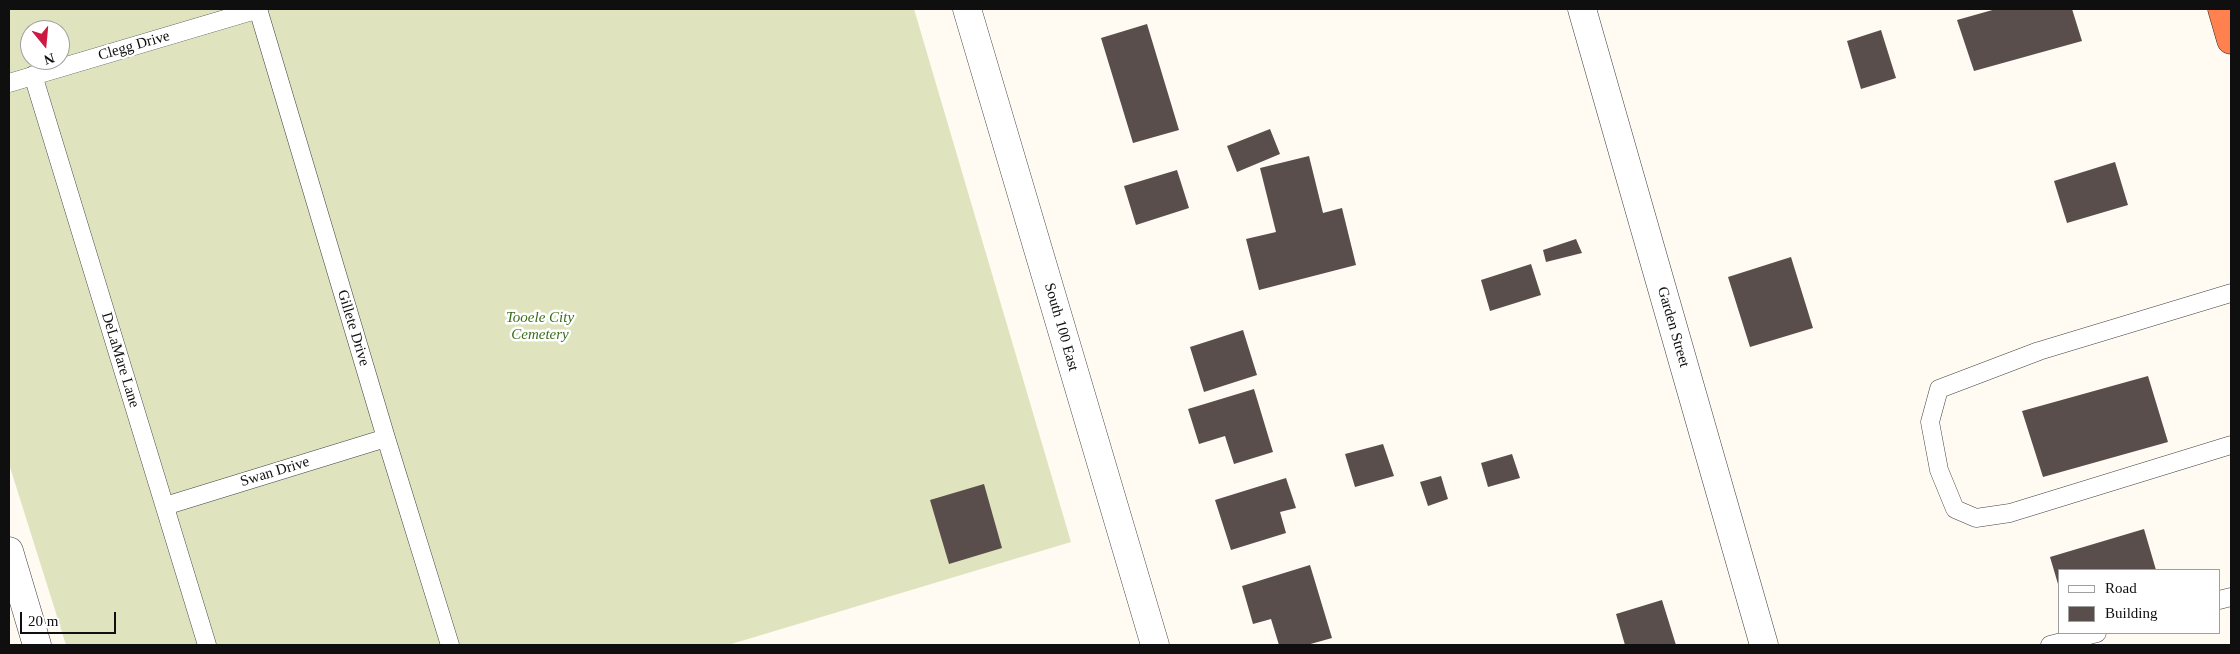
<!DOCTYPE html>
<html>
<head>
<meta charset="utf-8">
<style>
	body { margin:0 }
	#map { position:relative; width:2240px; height:654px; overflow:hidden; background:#fffaf2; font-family:"Times New Roman",serif }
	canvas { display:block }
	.frame { position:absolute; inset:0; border:10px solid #0f0f0f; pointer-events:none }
	.legend { position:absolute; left:2058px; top:569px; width:162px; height:65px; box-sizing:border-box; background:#fff; border:1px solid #9f9f9f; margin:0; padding:6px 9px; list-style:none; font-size:15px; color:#0f0f0f }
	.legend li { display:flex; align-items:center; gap:10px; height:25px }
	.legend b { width:25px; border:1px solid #9f9f9f }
	.north { position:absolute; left:20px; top:20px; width:50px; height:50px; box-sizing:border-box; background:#fff; border:1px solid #9f9f9f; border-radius:50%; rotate:163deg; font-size:14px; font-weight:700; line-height:20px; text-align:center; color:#0f0f0f }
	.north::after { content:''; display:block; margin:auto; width:18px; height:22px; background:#cd1a42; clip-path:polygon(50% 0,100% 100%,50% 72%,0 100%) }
	.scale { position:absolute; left:20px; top:612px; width:96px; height:22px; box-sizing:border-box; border:2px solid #0f0f0f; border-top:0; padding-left:6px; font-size:15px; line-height:18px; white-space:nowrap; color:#0f0f0f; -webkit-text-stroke:4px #fff; paint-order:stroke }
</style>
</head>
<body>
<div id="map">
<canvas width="2240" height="654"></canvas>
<div class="frame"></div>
<ul class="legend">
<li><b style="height:6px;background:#fff"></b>Road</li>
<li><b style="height:14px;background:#594e4b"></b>Building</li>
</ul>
<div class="north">N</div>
<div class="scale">20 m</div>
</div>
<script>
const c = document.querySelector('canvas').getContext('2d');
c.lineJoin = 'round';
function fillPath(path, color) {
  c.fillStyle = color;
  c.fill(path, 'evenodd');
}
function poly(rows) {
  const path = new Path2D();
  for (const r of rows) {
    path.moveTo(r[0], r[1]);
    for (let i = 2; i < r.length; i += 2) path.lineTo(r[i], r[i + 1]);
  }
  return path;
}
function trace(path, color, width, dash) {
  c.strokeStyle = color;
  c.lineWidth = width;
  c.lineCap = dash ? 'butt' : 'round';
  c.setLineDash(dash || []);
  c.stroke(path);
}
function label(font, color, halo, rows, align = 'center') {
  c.font = font + ' "Times New Roman",serif';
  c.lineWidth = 5;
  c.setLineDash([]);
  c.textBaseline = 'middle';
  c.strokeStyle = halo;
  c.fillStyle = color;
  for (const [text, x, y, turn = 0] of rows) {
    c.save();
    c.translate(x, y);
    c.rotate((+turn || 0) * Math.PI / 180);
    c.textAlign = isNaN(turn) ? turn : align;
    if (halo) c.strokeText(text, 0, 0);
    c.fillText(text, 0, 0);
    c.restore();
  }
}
fillPath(poly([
	[9,9,914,9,1071,542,728,645,66,645,9,464],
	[30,30,60,30,60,60,30,60]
]), '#dfe4bf');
fillPath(poly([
	[1996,9,2072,9,2082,41,1974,71,1957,20],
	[1147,24,1179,130,1133,143,1101,38],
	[1881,30,1896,78,1861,89,1847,41],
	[1270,129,1280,154,1237,172,1227,146],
	[1309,156,1323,213,1342,208,1356,265,1259,290,1246,239,1276,232,1260,168],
	[2115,162,2128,205,2067,223,2054,181],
	[1177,170,1189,208,1136,225,1124,186],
	[1576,239,1582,253,1546,262,1543,250],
	[1791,257,1813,328,1750,347,1728,277],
	[1531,264,1541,295,1490,311,1481,280],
	[1243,330,1257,375,1204,392,1190,347],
	[2148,376,2168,442,2043,477,2022,411],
	[1254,389,1273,452,1234,464,1225,436,1199,444,1188,409],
	[1383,444,1394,476,1355,487,1345,454],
	[1512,454,1520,478,1488,487,1481,463],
	[1441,476,1448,499,1428,506,1420,482],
	[1286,478,1296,508,1280,512,1286,533,1231,550,1215,500],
	[984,484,1002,548,949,564,930,500],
	[2144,529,2156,570,2059,570,2058,584,2050,557],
	[1310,565,1332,638,1307,645,1279,645,1271,619,1253,624,1242,586],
	[1662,600,1676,645,1625,645,1616,614]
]), '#594e4b');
const lane = poly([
	[258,9,386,438,450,645],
	[33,75,207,645],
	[9,83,259,9],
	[2231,293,2039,351,1939,389,1930,422,1939,470,1955,509,1976,518,2010,513,2231,445],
	[165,506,386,438],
	[2219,600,2231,597],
	[2050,645,2097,633]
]);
const street = poly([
	[967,9,1155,645],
	[1582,9,1764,645],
	[9,551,37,645]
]);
const highway = poly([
	[2222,9,2231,40]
]);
trace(lane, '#424242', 19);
trace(street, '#424242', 29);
trace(highway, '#202020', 29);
trace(lane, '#fff', 18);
trace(street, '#fff', 28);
trace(highway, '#ff8150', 28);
label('15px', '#0f0f0f', '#fff', [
	["Clegg Drive",134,46,-16],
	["South 100 East",1061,327,74],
	["Garden Street",1673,327,74],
	["Gillete Drive",353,328,73],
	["DeLaMare Lane",120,360,73],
	["Swan Drive",275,472,-17]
]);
label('italic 15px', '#396e19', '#fff', [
	["Tooele City",540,318],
	["Cemetery",540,335]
]);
</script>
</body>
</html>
